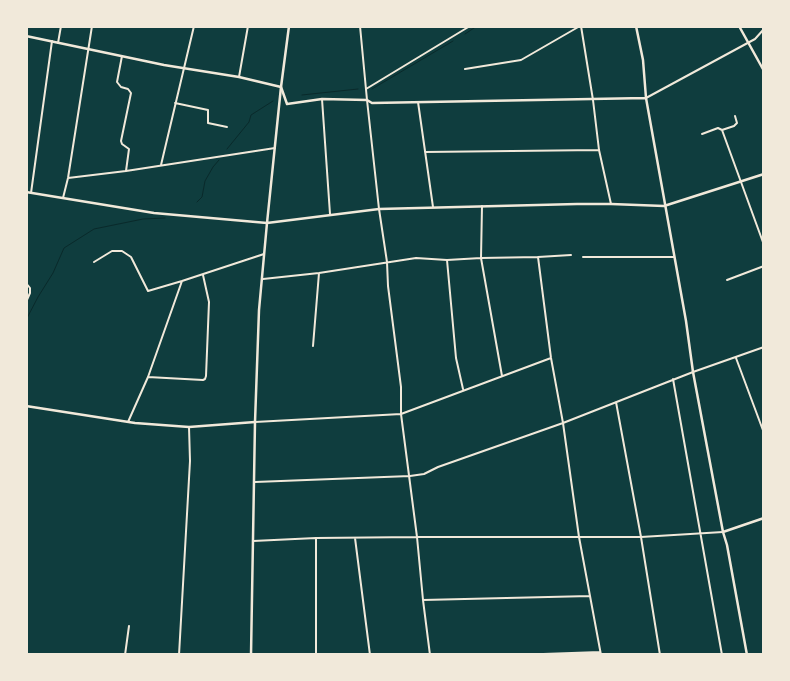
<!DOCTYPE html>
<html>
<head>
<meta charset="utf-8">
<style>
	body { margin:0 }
	#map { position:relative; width:790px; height:681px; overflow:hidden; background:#0f3d3e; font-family:"Noto Serif",serif }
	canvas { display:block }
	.frame { position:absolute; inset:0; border:28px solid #f1e9da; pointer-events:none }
</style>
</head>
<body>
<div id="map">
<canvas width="790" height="681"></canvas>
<div class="frame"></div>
</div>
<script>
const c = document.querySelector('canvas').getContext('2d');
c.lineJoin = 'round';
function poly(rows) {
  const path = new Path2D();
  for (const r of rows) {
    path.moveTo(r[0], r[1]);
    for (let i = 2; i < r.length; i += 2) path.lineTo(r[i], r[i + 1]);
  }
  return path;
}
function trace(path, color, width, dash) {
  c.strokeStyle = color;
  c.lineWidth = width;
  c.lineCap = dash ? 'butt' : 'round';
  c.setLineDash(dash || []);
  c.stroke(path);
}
trace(poly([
	[465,34,477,26],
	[372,89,453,41],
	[302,95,358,89],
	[227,149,249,122,251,115,273,101],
	[197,202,202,197,205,181,213,167,219,160],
	[26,320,38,297,53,273,64,248,94,229,143,219,165,218]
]), '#0a2a2b', 1);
trace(poly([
	[188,26,193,27],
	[360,26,367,100,379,209,387,262,388,286,401,387,401,414,417,537,423,600,430,655],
	[581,26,593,100,599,150,611,204],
	[58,43,61,26],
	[122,56,117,82,121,87,128,89,131,93,121,141,122,144,129,149,126,171],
	[465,69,521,60,580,26],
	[239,77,248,26],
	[366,89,470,26],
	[646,98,755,39,764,29],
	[322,99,330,214],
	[418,102,433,207],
	[175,103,208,110,208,123,227,127],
	[722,130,734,126,737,123,735,116],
	[702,134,718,128,722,130,764,245],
	[425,152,599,150],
	[161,165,194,26],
	[68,178,126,171,275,148],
	[31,193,52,41],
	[63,198,68,178,92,26],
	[482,206,481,258,502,376],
	[538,257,551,358,563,423,579,537,601,655],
	[583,257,674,257],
	[447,260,456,358,463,389],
	[94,262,112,251,122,251,131,257,148,291,182,281],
	[263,279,319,273,416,258,447,260,481,258,538,257,571,255],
	[727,280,764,266],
	[26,283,30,288,30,293,26,302],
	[313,346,319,273],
	[736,358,764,433],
	[148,377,203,380,205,379,206,376,209,302,203,275],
	[673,379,722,655],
	[616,402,641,537,660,655],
	[128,422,148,377,182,281,264,254],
	[255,422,401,414,551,358],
	[255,482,410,476,424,474,438,467,563,423,693,372,764,347],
	[316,538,316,655],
	[355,538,370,655],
	[253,541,316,538,417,537,641,537,723,532],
	[423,600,590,596],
	[125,655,129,626],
	[179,655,190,461,189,427],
	[515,655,600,652]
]), '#f1e9da', 2);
trace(poly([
	[636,26,643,60,646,98,686,321,693,372,723,532,727,545,747,655],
	[739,26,764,71],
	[26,36,164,65,239,77,281,87,287,104,322,99,367,100,372,103,646,98],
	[26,192,154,213,267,223],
	[26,406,135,423,189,427,255,422],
	[723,532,764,518]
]), '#f1e9da', 2.5);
trace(poly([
	[267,223,379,209,577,204,611,204,664,206,764,174],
	[251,655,255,422,259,310,267,223,281,87,289,26]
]), '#f1e9da', 2.5);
</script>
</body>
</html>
